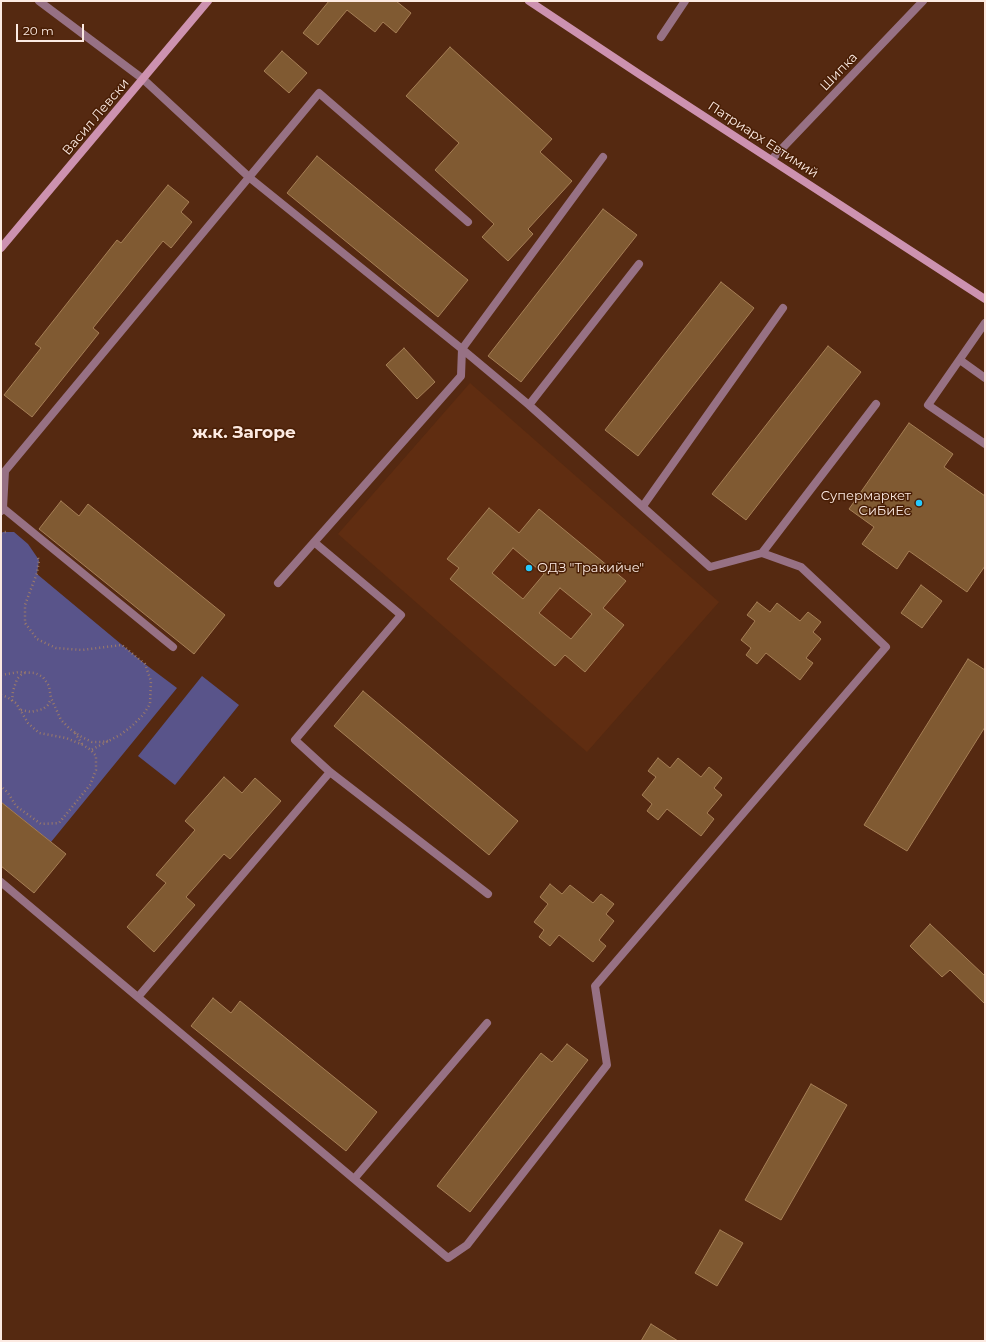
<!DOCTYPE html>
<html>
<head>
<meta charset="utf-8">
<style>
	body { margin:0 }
	#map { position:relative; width:986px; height:1342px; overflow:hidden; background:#552911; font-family:Montserrat,sans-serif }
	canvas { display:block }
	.frame { position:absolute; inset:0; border:2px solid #fceae2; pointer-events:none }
	.scale { position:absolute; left:16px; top:24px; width:68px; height:18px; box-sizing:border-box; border:2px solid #fceae2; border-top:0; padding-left:5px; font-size:12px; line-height:14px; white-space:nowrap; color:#fceae2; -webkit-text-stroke:3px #491e05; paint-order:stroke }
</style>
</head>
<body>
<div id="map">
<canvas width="986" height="1342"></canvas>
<div class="frame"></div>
<div class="scale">20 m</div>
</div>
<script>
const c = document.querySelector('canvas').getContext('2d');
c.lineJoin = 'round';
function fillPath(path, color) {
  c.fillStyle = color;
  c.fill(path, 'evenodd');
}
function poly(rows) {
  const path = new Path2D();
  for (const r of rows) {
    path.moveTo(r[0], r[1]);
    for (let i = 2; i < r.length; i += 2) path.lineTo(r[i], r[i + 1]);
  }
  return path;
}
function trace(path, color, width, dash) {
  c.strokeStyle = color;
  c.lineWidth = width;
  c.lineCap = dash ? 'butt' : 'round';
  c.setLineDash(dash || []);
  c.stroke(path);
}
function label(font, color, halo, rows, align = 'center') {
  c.font = font + ' Montserrat,sans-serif';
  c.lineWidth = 3;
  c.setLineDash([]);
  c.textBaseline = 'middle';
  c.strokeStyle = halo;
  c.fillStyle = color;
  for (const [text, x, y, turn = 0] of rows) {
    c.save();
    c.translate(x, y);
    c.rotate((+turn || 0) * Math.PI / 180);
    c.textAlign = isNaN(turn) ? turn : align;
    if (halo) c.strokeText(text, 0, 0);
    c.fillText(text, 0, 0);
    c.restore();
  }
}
fillPath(poly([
	[470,383,719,602,587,752,338,534]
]), '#602d11');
fillPath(poly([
	[3,532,14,532,28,544,39,560,37,574,145,664,177,688,51,842,1,802,1,533],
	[202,676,239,705,175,785,138,756]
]), '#59548a');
const building = poly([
	[329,1,396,1,411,13,396,33,383,22,375,32,347,10,318,45,303,33,329,1],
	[450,47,552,139,540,152,572,181,528,229,533,234,508,261,482,237,494,224,435,170,459,143,406,96,450,47],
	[282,51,307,73,289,93,264,71,282,51],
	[317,156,468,280,438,317,287,193,317,156],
	[168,185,189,202,181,212,192,222,171,248,163,241,93,328,99,333,32,417,4,395,41,348,35,344,117,240,121,243,168,185],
	[603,209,637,235,521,382,488,356,603,209],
	[721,282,754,308,638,456,605,430,721,282],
	[828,346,861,372,746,520,712,494,828,346],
	[404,348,435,382,417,399,386,365,404,348],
	[909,423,953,454,944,467,985,496,985,566,967,592,909,551,897,569,862,544,874,527,849,509,909,423],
	[61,501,79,516,88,504,225,615,194,654,39,529,61,501],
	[489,508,519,533,539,509,626,581,603,608,624,625,585,672,565,655,555,666,450,579,459,568,447,559,489,508],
	[513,548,544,574,523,599,492,573,513,548],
	[560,588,592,614,571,639,539,613,560,588],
	[921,585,942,601,922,628,901,613,921,585],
	[757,602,770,612,777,603,800,621,808,612,821,622,813,632,821,639,806,658,813,663,800,680,766,653,757,664,746,655,751,648,741,640,755,621,747,615,757,602],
	[968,659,985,670,985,727,907,851,864,825,968,659],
	[363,691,518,821,489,855,334,726,363,691],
	[658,758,670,768,678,758,701,777,709,767,722,778,714,788,722,795,707,813,714,819,701,836,667,809,658,820,647,811,652,804,642,795,656,777,648,771,658,758],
	[224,777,242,793,255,778,281,801,230,859,224,854,186,897,195,905,154,952,127,927,166,883,156,875,195,830,185,821,224,777],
	[1,802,66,854,34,893,1,866,1,802],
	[550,884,562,894,570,885,593,903,601,894,614,904,606,914,614,921,599,940,606,946,593,962,559,935,550,946,539,937,544,930,534,922,548,904,540,897,550,884],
	[930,924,985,976,985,1004,950,970,942,977,910,946,930,924],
	[213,998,231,1013,240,1001,377,1112,346,1151,191,1026,213,998],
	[567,1044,588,1060,470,1212,437,1186,541,1053,552,1062,567,1044],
	[811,1084,847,1105,781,1220,745,1200,811,1084],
	[720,1230,743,1243,717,1286,695,1273,720,1230],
	[651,1324,678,1341,641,1341,651,1324]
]);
fillPath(building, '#805a32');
trace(building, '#a67f56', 1);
trace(poly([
	[1,533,3,532,7,532],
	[38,558,39,560,37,573,25,605,25,623,37,639,56,648,82,650,122,645,145,664,151,681,150,704,143,715,132,726,120,735,91,750],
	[1,675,19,672,35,673,43,677,49,686,51,698,61,720,70,729,80,736,92,742,101,742,108,741],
	[1,695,7,697,16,703,28,723,39,733,66,738,83,745,91,750,96,756,96,770,90,785,59,823,41,824,16,806,8,793,1,786],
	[12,701,13,691,17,679,21,675,25,673],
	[21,710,31,712,43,709,48,705,51,699],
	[75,733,82,744]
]), '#9c7b69', 2.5, [1, 3]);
trace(poly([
	[985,323,928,405,985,444],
	[960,360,985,378],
	[3,508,173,647]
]), '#977184', 8);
trace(poly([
	[661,37,685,1],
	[772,159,923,1],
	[529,405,639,264],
	[643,506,783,308],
	[1,511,3,508,5,471,319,93,468,222],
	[314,542,401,615,295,740,330,772,488,894],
	[762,553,876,404],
	[278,583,461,376,462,349,603,157],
	[1,882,448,1258,467,1245,607,1065,595,986,886,647,801,567,762,553,710,567,529,405,462,349,250,178,143,79,39,1],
	[138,997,330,772],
	[354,1179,487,1023]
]), '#977184', 8);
trace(poly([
	[529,1,639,74,985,299],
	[1,248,208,1]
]), '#cd92b0', 8);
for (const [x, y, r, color] of [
	[919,503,4,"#25c9fe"],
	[529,568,4,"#25c9fe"]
]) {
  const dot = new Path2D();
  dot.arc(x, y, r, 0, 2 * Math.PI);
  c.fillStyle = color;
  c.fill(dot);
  trace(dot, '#491e05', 1.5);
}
label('13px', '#fceae2', '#491e05', [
	["Шипка",839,72,-46],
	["Васил Левски",96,117,-50],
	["Патриарх Евтимий",763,140,33]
]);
label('13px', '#fceae2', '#491e05', [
	["Супермаркет",911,496],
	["СиБиЕс",911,511],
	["ОДЗ \"Тракийче\"",537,568,"left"]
], 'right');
label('bold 17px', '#fceae2', '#491e05', [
	["ж.к. Загорe",244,433]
]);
</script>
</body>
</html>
